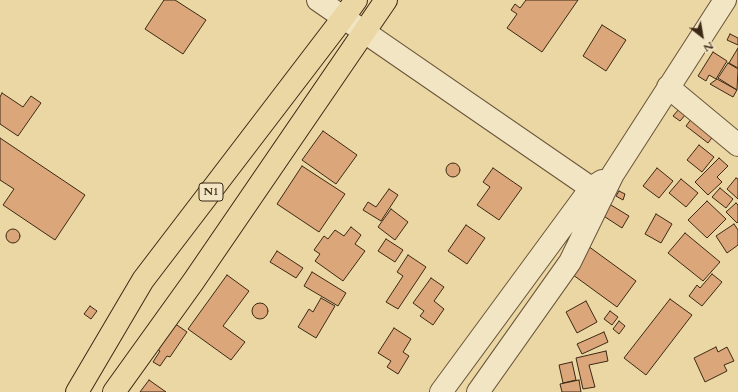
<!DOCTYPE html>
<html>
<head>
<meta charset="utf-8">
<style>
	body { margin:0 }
	#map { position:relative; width:738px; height:392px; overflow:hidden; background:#ebd7a4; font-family:Cardo,serif }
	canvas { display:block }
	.north { position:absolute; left:682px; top:16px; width:40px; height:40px; -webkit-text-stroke:3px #f2e5c4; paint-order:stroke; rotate:149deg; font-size:11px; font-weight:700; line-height:16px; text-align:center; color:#3c2914 }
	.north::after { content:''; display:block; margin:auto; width:14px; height:18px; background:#3c2914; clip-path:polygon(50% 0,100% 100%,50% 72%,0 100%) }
</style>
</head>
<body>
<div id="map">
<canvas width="738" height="392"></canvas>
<div class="north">N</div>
</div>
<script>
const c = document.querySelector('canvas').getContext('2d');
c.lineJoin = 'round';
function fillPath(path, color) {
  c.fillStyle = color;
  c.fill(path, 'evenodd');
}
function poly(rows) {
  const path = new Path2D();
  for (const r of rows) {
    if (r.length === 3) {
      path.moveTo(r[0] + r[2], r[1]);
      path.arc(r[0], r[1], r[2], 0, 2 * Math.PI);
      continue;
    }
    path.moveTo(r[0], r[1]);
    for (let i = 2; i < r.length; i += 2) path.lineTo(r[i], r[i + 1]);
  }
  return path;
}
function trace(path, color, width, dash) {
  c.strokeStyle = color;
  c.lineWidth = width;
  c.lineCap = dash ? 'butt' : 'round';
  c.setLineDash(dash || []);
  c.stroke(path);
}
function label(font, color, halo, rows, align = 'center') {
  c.font = font + ' Cardo,serif';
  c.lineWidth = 4;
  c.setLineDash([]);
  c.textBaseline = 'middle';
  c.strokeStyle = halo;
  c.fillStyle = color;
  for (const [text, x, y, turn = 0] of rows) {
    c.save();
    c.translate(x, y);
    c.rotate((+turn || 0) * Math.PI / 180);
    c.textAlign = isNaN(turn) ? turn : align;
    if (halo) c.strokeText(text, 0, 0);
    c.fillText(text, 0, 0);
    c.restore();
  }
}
const building = poly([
	[164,0,175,0,206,20,183,54,145,29,164,0],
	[526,0,578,0,542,52,507,28,517,14,511,10,515,4,520,8,526,0],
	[602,25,626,40,606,71,583,56,602,25],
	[730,34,738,38,738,45,727,40,730,34],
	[738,48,738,68,729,63,738,48],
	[713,52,727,61,716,79,709,75,706,81,698,76,713,52],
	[728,63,738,69,737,90,718,78,728,63],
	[717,79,737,90,733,97,710,84,717,79],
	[2,93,23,107,31,96,41,103,18,136,0,124,0,97,2,93],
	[679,109,686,114,680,121,673,116,679,109],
	[695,114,717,131,708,143,686,126,695,114],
	[323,131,357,155,336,184,302,160,323,131],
	[0,138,85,195,55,240,3,205,14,189,0,180,0,138],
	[699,145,714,157,702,172,687,160,699,145],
	[719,158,728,166,717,177,722,182,708,195,695,182,719,158],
	[453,170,7],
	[302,166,345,194,319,232,277,204,302,166],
	[493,168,522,188,499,220,477,205,490,187,483,182,493,168],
	[657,168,673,181,659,198,643,186,657,168],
	[736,178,738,179,738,199,727,189,736,178],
	[681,179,698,193,686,207,669,193,681,179],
	[720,188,733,199,726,208,712,197,720,188],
	[389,189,398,195,381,221,363,210,368,202,376,207,389,189],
	[619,191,625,194,623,200,616,196,619,191],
	[707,201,726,219,707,238,688,220,707,201],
	[606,202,629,216,622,228,599,213,606,202],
	[736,203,738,205,738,222,737,223,726,212,736,203],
	[391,209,408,222,395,240,378,227,391,209],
	[656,214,672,224,661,243,645,234,656,214],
	[734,224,738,230,738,245,727,253,716,236,734,224],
	[466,225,485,238,467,264,448,251,466,225],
	[351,227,361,235,355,244,365,251,343,281,315,261,320,254,314,250,324,236,328,239,335,230,344,236,351,227],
	[13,236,7],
	[685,233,720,262,703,281,668,253,685,233],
	[386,239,403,250,395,262,378,251,386,239],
	[588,246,636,281,617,307,569,272,588,246],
	[277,251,303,268,296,278,270,262,277,251],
	[408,255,426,267,398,309,386,302,403,276,397,272,408,255],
	[312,272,346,293,338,306,304,286,312,272],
	[712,274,722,282,702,306,689,296,697,285,700,288,712,274],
	[227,275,249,291,223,326,245,342,231,360,188,329,227,275],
	[431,278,444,287,434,301,444,309,433,325,420,316,424,311,413,303,431,278],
	[321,298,335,306,316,338,298,327,309,309,313,312,321,298],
	[670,299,692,315,646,375,624,358,670,299],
	[586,301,597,322,577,333,566,312,586,301],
	[260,311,8],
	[90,306,97,311,91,319,84,314,90,306],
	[610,311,618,317,612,325,604,319,610,311],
	[619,321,625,326,619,334,613,329,619,321],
	[174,323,187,332,170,357,167,356,160,366,153,362,160,351,157,349,174,323],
	[394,328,411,339,403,352,409,356,398,374,387,367,391,361,378,353,394,328],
	[604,332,608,342,582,354,577,344,604,332],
	[716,347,718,352,727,347,734,361,724,365,727,371,705,382,694,358,716,347],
	[606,351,608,361,589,365,595,387,583,389,576,358,606,351],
	[572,362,576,380,563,383,559,365,572,362],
	[149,380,166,392,140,392,149,380],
	[579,380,581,392,562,392,560,384,579,380]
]);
fillPath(building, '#dba67a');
trace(building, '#3c2914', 1);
const minor = poly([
	[318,0,591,188,602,197],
	[668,87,738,145],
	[441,392,591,188,602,181],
	[478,392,570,262,613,174,725,0]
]);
const highway = poly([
	[77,392,143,280,343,18,356,0],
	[114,392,193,282,386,0]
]);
trace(minor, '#685438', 24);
trace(highway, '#3c2914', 24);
trace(minor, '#f2e5c4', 22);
trace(highway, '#ebd7a4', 22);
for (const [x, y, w] of [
	[211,192,24]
]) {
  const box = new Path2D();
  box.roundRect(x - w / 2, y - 9, w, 18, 3);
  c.fillStyle = '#f2e5c4';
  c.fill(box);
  trace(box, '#3c2914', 1);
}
label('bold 11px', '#3c2914', null, [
	["N1",211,192]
]);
</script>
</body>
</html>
